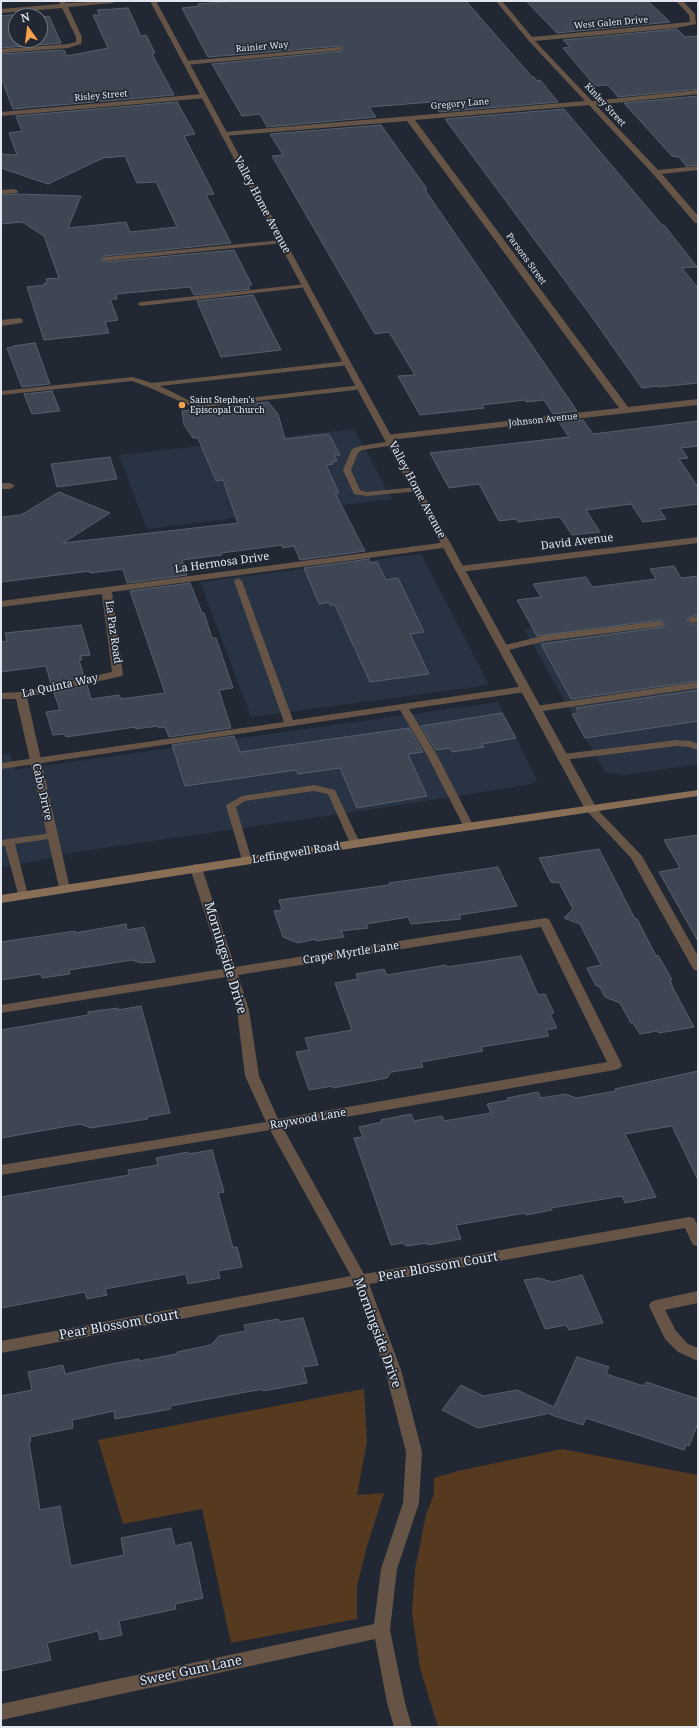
<!DOCTYPE html>
<html>
<head>
<meta charset="utf-8">
<style>
	body { margin:0 }
	#map { position:relative; width:699px; height:1728px; overflow:hidden; background:#212834; font-family:"Noto Serif",serif }
	canvas { display:block }
	.frame { position:absolute; inset:0; border:2px solid #e2e7ef; pointer-events:none }
	.north { position:absolute; left:8px; top:8px; width:40px; height:40px; box-sizing:border-box; background:#212834; border:1px solid #6e747f; border-radius:50%; rotate:346deg; font-size:11px; font-weight:700; line-height:16px; text-align:center; color:#e2e7ef }
	.north::after { content:''; display:block; margin:auto; width:14px; height:18px; background:#f7a148; clip-path:polygon(50% 0,100% 100%,50% 72%,0 100%) }
</style>
</head>
<body>
<div id="map">
<canvas width="699" height="1728"></canvas>
<div class="frame"></div>
<div class="north">N</div>
</div>
<script>
const c = document.querySelector('canvas').getContext('2d');
c.lineJoin = 'round';
function fillPath(path, color) {
  c.fillStyle = color;
  c.fill(path, 'evenodd');
}
function poly(rows) {
  const path = new Path2D();
  for (const r of rows) {
    path.moveTo(r[0], r[1]);
    for (let i = 2; i < r.length; i += 2) path.lineTo(r[i], r[i + 1]);
  }
  return path;
}
function trace(path, color, width, dash) {
  c.strokeStyle = color;
  c.lineWidth = width;
  c.lineCap = dash ? 'butt' : 'round';
  c.setLineDash(dash || []);
  c.stroke(path);
}
function label(font, color, halo, rows, align = 'center') {
  c.font = font + ' "Noto Serif",serif';
  c.lineWidth = 3.5;
  c.setLineDash([]);
  c.textBaseline = 'middle';
  c.strokeStyle = halo;
  c.fillStyle = color;
  for (const [text, x, y, turn = 0] of rows) {
    c.save();
    c.translate(x, y);
    c.rotate((+turn || 0) * Math.PI / 180);
    c.textAlign = isNaN(turn) ? turn : align;
    if (halo) c.strokeText(text, 0, 0);
    c.fillText(text, 0, 0);
    c.restore();
  }
}
fillPath(poly([
	[354,429,392,499,147,529,119,455],
	[421,554,489,685,251,717,200,582],
	[698,606,698,764,626,775,605,772,524,629],
	[498,702,537,780,532,784,368,810,75,852,37,861,1,867,1,754,10,753,14,770]
]), '#283344');
fillPath(poly([
	[364,1389,367,1442,357,1495,384,1493,367,1546,357,1586,357,1619,231,1643,202,1509,123,1524,98,1440],
	[562,1449,698,1475,698,1727,438,1727,420,1668,412,1613,415,1570,426,1515,434,1494,434,1478,458,1471]
]), '#553a1f');
const building = poly([
	[238,1,466,1,532,77,534,77,537,81,540,80,558,102,439,112,432,102,369,107,376,117,267,127,260,114,242,116,212,64,342,51,344,48,340,46,208,57,182,8,199,6,198,4,238,1],
	[526,1,648,1,670,22,557,33,526,1],
	[128,8,141,36,146,35,155,53,152,54,174,95,13,109,1,78,1,54,64,50,67,56,108,48,93,15,100,15,97,10,128,8],
	[37,12,38,16,16,16,16,40,40,40,40,17,49,16,61,43,1,48,1,16,37,12],
	[677,29,685,37,698,36,698,89,618,97,608,85,595,86,563,48,570,47,563,40,677,29],
	[698,96,698,165,686,166,679,157,672,156,624,103,698,96],
	[177,102,195,134,184,136,214,194,206,195,231,243,105,256,101,259,105,262,234,250,252,285,248,285,250,289,194,295,190,287,116,294,117,299,110,299,118,320,105,322,109,333,44,340,27,287,45,285,44,283,48,283,46,279,59,278,44,236,22,222,1,224,1,195,18,194,81,196,68,228,126,222,130,232,177,227,156,182,137,183,125,156,103,158,48,184,1,168,1,154,17,155,9,133,22,131,16,116,177,102],
	[564,109,662,225,664,225,697,267,682,268,698,288,698,383,659,387,658,386,642,388,589,313,445,119,564,109],
	[381,125,427,189,425,190,577,411,553,414,544,400,526,402,525,400,482,405,484,408,420,415,398,376,415,375,389,332,375,334,272,156,283,155,270,134,381,125],
	[253,295,281,350,221,357,197,301,253,295],
	[35,343,50,384,22,387,7,348,13,347,13,346,35,343],
	[52,391,60,411,32,414,24,394,52,391],
	[268,402,278,414,285,439,329,434,340,455,334,455,337,461,332,462,333,464,326,465,339,493,335,493,365,551,300,560,294,546,283,548,282,545,221,553,222,555,182,560,187,575,127,583,123,569,90,573,90,571,1,582,1,517,21,515,59,492,110,513,63,543,238,523,223,480,216,481,198,438,193,438,184,425,182,411,268,402],
	[583,420,593,434,698,421,698,446,681,448,688,458,679,459,698,487,698,504,659,509,666,519,643,522,631,504,586,510,600,532,572,535,560,517,518,522,516,519,499,521,479,484,449,488,430,453,569,437,559,422,583,420],
	[110,457,117,479,57,487,51,464,110,457],
	[369,559,370,563,377,562,386,580,398,578,424,632,410,634,429,674,370,682,335,605,330,605,329,602,319,604,304,568,369,559],
	[674,566,681,578,698,576,698,615,689,617,687,620,691,624,698,624,698,681,571,699,541,644,663,627,665,624,660,620,537,636,517,600,541,597,533,584,586,577,592,587,656,579,650,569,674,566],
	[190,583,202,613,204,613,212,638,216,638,233,688,219,690,231,728,169,737,165,727,159,728,158,726,136,729,136,727,66,737,65,734,53,735,46,712,60,710,54,693,87,685,91,699,119,695,121,699,165,693,130,591,190,583],
	[81,625,90,655,80,656,82,660,79,660,84,677,51,684,46,666,1,672,1,642,7,641,5,633,81,625],
	[698,690,698,721,585,738,572,714,579,713,576,708,698,690],
	[502,713,516,738,482,744,484,747,452,752,450,748,436,750,421,726,502,713],
	[409,728,423,752,408,754,427,796,357,808,340,768,298,774,296,770,185,786,172,745,234,736,240,752,409,728],
	[698,835,698,941,659,872,680,868,664,840,698,835],
	[599,849,635,919,637,919,656,956,658,955,672,980,670,980,674,990,694,1027,659,1033,657,1031,640,1034,633,1023,631,1023,620,1003,605,997,599,986,596,986,587,968,601,965,580,924,564,918,573,909,559,882,554,883,551,882,539,858,599,849],
	[498,867,517,906,459,915,461,919,411,924,408,917,366,924,368,928,341,931,344,937,316,941,315,939,298,943,283,937,274,911,282,910,279,900,389,885,389,883,498,867],
	[126,924,127,930,144,927,155,962,141,963,132,960,69,970,70,974,42,978,41,974,1,980,1,942,75,931,75,933,126,924],
	[521,956,538,995,545,994,554,1013,550,1014,557,1028,546,1030,549,1036,481,1047,483,1051,421,1062,423,1067,391,1072,387,1078,333,1088,333,1086,309,1090,296,1052,309,1050,305,1038,352,1030,335,983,358,979,356,974,384,969,387,975,446,965,447,967,521,956],
	[141,1006,170,1113,147,1117,148,1119,115,1124,91,1128,80,1124,1,1138,1,1030,88,1015,88,1012,118,1008,118,1010,141,1006],
	[698,1071,698,1180,672,1126,625,1134,656,1197,625,1203,622,1196,551,1208,552,1210,526,1215,525,1213,456,1225,461,1239,428,1245,427,1243,407,1246,402,1243,391,1245,354,1138,363,1137,359,1127,382,1122,381,1120,411,1114,414,1121,442,1116,444,1121,491,1113,487,1104,508,1100,507,1098,538,1092,541,1098,565,1094,576,1098,616,1091,615,1089,698,1071],
	[212,1150,224,1192,218,1193,233,1248,237,1247,242,1267,218,1271,220,1278,188,1284,186,1274,105,1289,107,1295,87,1299,85,1292,1,1308,1,1197,129,1175,128,1170,158,1165,156,1158,188,1152,188,1154,212,1150],
	[582,1275,603,1323,569,1330,566,1325,545,1329,524,1280,539,1278,552,1282,582,1275],
	[303,1318,318,1365,303,1367,307,1383,263,1391,263,1389,170,1406,171,1409,115,1419,114,1411,72,1420,73,1428,30,1437,31,1441,29,1442,40,1510,60,1506,71,1566,124,1555,121,1538,171,1528,175,1546,191,1542,203,1598,175,1604,176,1609,119,1621,122,1635,100,1640,98,1631,47,1643,51,1660,1,1671,1,1396,32,1390,28,1372,63,1365,65,1374,106,1365,139,1359,139,1361,177,1354,177,1352,211,1345,219,1336,246,1331,244,1325,278,1319,279,1322,303,1318],
	[577,1357,609,1367,606,1374,644,1386,646,1382,698,1399,698,1423,689,1446,686,1445,684,1450,586,1418,583,1425,551,1415,551,1413,478,1428,442,1410,461,1385,483,1396,517,1390,554,1407,577,1357]
]);
fillPath(building, '#3e4653');
trace(building, '#575f6d', 1);
fillPath(poly([
	[282,240,284,241,284,243,105,261,102,259,105,257,282,240],
	[306,284,308,285,308,287,141,306,137,304,141,302,306,284],
	[347,361,351,363,350,365,160,386,196,404,361,385,364,385,364,389,195,408,148,387,132,381,1,395,1,391,133,377,152,383,347,361],
	[392,441,395,441,395,445,362,450,358,453,351,470,360,490,366,492,417,487,420,487,420,491,366,496,354,494,343,470,352,449,360,446,392,441],
	[238,578,242,581,293,720,525,686,528,687,530,689,528,691,525,692,409,709,437,755,474,827,472,829,466,829,464,827,427,755,400,710,1,769,1,763,284,722,234,581,238,578],
	[698,616,698,622,692,623,688,620,689,618,698,616],
	[660,621,664,624,663,626,546,641,504,651,500,648,501,646,546,635,660,621],
	[698,682,698,688,536,712,531,709,536,706,698,682],
	[677,740,691,741,698,744,698,750,689,747,677,746,563,760,558,757,563,754,677,740],
	[314,785,335,790,360,843,358,845,352,845,350,843,328,794,314,791,245,801,236,807,252,861,251,863,243,863,226,806,228,804,242,796,314,785],
	[52,833,57,836,55,838,15,844,28,895,27,897,19,897,5,846,1,846,1,840,52,833]
]), '#665546');
fillPath(poly([
	[59,1,65,1,66,3,116,1,113,3,68,7,82,37,81,44,68,48,1,53,1,49,68,44,76,42,76,37,62,8,1,13,1,9,60,4,59,1],
	[496,1,502,1,532,37,690,22,689,15,676,1,683,1,695,14,696,24,676,28,535,41,592,101,698,90,698,94,596,105,658,170,698,166,698,170,662,174,698,216,698,223,695,223,653,174,589,105,415,120,628,407,698,399,698,405,389,440,386,439,384,437,386,435,619,408,407,121,224,136,220,134,224,132,585,101,528,40,496,1],
	[340,47,342,48,342,50,186,65,183,63,186,61,340,47],
	[203,94,206,94,206,98,1,116,1,112,203,94],
	[14,189,18,191,17,193,1,194,1,190,14,189],
	[19,318,22,319,23,321,22,323,1,326,1,320,19,318],
	[1,483,10,483,15,486,10,489,1,489,1,483],
	[698,537,698,543,460,572,455,569,460,566,698,537],
	[447,542,451,543,452,545,451,547,112,592,123,674,122,676,27,697,70,889,68,892,60,892,16,699,1,699,1,693,21,692,112,672,102,594,1,607,1,601,447,542],
	[591,806,595,807,642,856,698,956,698,971,694,970,692,967,631,858,585,809,587,807,591,806],
	[196,864,200,865,202,868,235,967,545,918,549,919,622,1065,620,1068,615,1070,283,1128,364,1274,689,1217,694,1218,698,1226,698,1246,693,1245,685,1228,369,1284,401,1370,422,1452,419,1503,397,1569,390,1630,405,1703,412,1727,394,1727,387,1703,375,1639,1,1720,1,1704,374,1624,381,1569,403,1503,406,1452,385,1370,355,1286,1,1353,1,1341,351,1276,270,1130,1,1175,1,1165,266,1122,245,1076,237,1010,226,977,1,1013,1,1005,223,969,190,868,192,865,196,864],
	[541,927,607,1062,278,1119,259,1076,249,1010,238,975,541,927],
	[698,1291,698,1303,665,1310,676,1331,688,1344,698,1348,698,1361,678,1352,665,1339,649,1306,651,1302,656,1300,698,1291]
]), '#665546');
fillPath(poly([
	[150,1,156,1,351,363,597,809,595,811,587,811,585,809,343,363,150,1]
]), '#665546');
fillPath(poly([
	[698,790,698,796,418,838,1,903,1,895,418,830,698,790]
]), '#896e56');
for (const [x, y, r, color] of [
	[182,405,4,"#f7a148"]
]) {
  const dot = new Path2D();
  dot.arc(x, y, r, 0, 2 * Math.PI);
  c.fillStyle = color;
  c.fill(dot);
  trace(dot, '#212834', 1.5);
}
label('9px', '#e2e7ef', '#212834', [
	["West Galen Drive",611,23,-5],
	["Rainier Way",262,47,-5],
	["Risley Street",101,96,-5],
	["Gregory Lane",460,104,-5],
	["Kinley Street",605,105,47],
	["Parsons Street",526,259,54],
	["Johnson Avenue",543,420,-6]
]);
label('9px', '#e2e7ef', '#212834', [
	["Saint Stephen's",190,400],
	["Episcopal Church",190,410]
], 'left');
label('11px', '#e2e7ef', '#212834', [
	["Valley Home Avenue",262,205,62],
	["Valley Home Avenue",417,490,62],
	["David Avenue",577,542,-7],
	["La Hermosa Drive",222,563,-8],
	["La Paz Road",113,632,82],
	["La Quinta Way",60,686,-12],
	["Cabo Drive",42,792,77],
	["Leffingwell Road",296,853,-9],
	["Crape Myrtle Lane",351,953,-9],
	["Raywood Lane",308,1119,-10]
]);
label('13px', '#e2e7ef', '#212834', [
	["Morningside Drive",225,958,73],
	["Pear Blossom Court",438,1267,-10],
	["Pear Blossom Court",119,1325,-10],
	["Morningside Drive",377,1333,70],
	["Sweet Gum Lane",191,1671,-12]
]);
</script>
</body>
</html>
